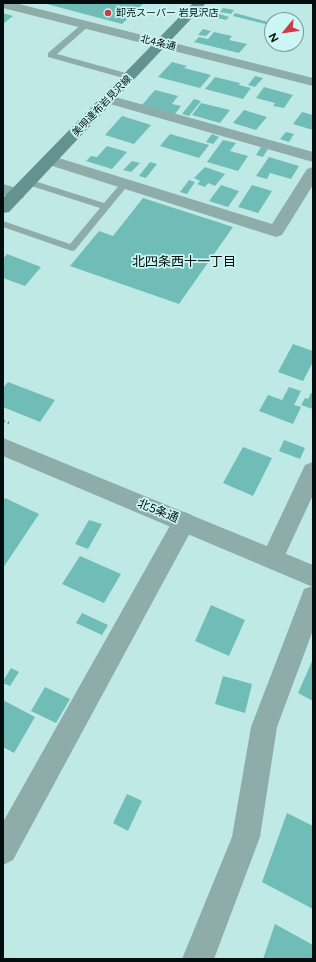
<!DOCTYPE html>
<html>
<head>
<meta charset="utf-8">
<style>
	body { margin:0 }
	#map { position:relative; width:316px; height:962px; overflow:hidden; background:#bfe9e5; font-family:Figtree,sans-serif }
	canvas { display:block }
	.frame { position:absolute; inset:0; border:4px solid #020e0d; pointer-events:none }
	.north { position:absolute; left:264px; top:12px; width:40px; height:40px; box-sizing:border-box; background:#ccf6f3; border:1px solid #7b9997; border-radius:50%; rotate:241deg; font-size:11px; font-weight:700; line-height:16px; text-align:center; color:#020e0d }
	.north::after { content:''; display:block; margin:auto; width:14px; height:18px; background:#cc3c47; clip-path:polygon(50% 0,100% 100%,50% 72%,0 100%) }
</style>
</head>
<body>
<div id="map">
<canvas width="316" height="962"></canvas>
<div class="frame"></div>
<div class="north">N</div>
</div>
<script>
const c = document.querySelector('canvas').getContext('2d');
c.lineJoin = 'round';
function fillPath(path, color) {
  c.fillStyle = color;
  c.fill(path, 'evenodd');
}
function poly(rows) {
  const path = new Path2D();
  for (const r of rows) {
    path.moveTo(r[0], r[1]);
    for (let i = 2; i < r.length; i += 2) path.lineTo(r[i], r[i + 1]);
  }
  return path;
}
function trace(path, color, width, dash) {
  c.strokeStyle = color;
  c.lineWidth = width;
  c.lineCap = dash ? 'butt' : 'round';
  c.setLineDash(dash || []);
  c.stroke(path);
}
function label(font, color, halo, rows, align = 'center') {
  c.font = font + ' Figtree,"Noto Sans JP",sans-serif';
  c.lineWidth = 3.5;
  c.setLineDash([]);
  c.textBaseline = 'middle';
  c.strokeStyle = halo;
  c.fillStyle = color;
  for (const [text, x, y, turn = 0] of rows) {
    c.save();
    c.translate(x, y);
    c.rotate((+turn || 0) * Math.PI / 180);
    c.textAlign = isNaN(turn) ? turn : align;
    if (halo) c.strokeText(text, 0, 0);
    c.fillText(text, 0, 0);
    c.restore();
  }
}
fillPath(poly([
	[43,3,144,3,122,24],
	[223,8,234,10,231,14,220,12],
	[3,13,13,16,3,24],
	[216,13,229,17,226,20,213,17],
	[235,13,268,22,265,24,233,16],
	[203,29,211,31,206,36,198,35],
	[214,32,232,36,229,40,247,44,239,53,194,42,199,37,208,39],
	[172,62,187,66,184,68,211,75,200,88,158,77],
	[255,76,263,78,255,87,248,85],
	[215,77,240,83,239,85,251,88,243,99,205,89],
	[264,87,293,95,284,108,273,106,275,103,256,98],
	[155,90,178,96,172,104,181,106,175,114,142,105],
	[194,99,201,101,189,116,182,114],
	[201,103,230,110,220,123,192,115],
	[244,110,267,117,256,130,233,123],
	[302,112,313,115,313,130,293,124],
	[122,116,151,125,134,144,105,135],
	[286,132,294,134,289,142,280,139],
	[170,134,209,145,199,158,160,146],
	[212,134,219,137,213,144,206,142],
	[223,140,236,143,230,151,248,156,238,171,207,162],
	[107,146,127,152,112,169,86,161,91,156,97,157],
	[261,147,268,149,263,157,256,155],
	[269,157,299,166,291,179,270,173,267,179,256,176],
	[132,161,140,163,131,172,123,170],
	[150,162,157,164,146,178,139,176],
	[205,167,225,174,215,186,208,183,205,187,197,184,200,181,194,178],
	[189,180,195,182,187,194,180,192],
	[221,185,239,191,228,207,209,201],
	[252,185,272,191,258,213,238,207],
	[143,198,233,227,179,304,70,266,99,231,113,236],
	[7,254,41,267,25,286,3,278,3,259],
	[293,344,313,351,313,362,303,381,278,372],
	[8,382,55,400,40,422,3,407,3,388],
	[289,387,301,391,294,405,301,407,293,424,259,411,268,395,282,400],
	[311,393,313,393,313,409,301,405,305,398,308,399],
	[284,440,305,448,300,459,279,451],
	[243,447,272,458,253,496,223,483],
	[5,498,39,514,3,568,3,501],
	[89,520,102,524,88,549,75,544],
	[80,556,121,574,104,603,62,584],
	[211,605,245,620,229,656,195,641],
	[82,613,108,625,102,635,76,623],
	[313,659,313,701,298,693],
	[11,668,19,672,10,686,3,683,3,681],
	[223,676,252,684,245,713,215,704],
	[45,687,70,699,56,723,31,711],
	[3,700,35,717,14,753,3,747],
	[127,794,142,801,128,831,113,823],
	[287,813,313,826,313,909,262,882],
	[275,924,313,945,313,959,263,959]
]), '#70bdb8');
trace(poly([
	[3,421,9,423]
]), '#708e8b', 2.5, [2, 3]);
fillPath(poly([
	[83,23,86,23,90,25,57,54,133,75,133,79,127,79,48,57,48,53,83,23],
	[28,179,104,203,122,182,125,181,129,184,75,250,72,251,3,227,3,221,70,244,100,208,25,184,24,182,28,179]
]), '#8dacaa');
fillPath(poly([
	[108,95,313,152,313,162,103,102,101,99,103,96,108,95],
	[49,155,272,224,307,169,313,167,313,185,282,235,276,237,43,163,41,160,43,157,49,155],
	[3,184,23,190,25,194,23,198,17,199,3,195,3,184],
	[313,462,313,495,280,566,272,569,264,566,260,559,264,552,305,465,313,462],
	[184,512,192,515,195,522,192,529,13,860,3,865,3,822,176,515,184,512],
	[313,586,313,630,277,727,260,837,214,959,182,959,232,837,251,727,301,597,304,589,313,586]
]), '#8dacaa');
fillPath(poly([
	[3,3,15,3,313,78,313,86,3,8,3,3],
	[3,438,313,565,313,587,3,456,3,438]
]), '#8dacaa');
fillPath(poly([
	[193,3,206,3,9,212,3,213,3,198,193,3]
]), '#63938f');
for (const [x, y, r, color] of [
	[108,13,4,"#cc3c47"]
]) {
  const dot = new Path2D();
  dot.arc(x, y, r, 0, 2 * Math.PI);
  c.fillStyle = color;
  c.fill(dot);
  trace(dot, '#ccf6f3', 1.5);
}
label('10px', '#020e0d', '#ccf6f3', [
	["卸売スーパー 岩見沢店",116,13]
], 'left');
label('10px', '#020e0d', '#ccf6f3', [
	["北4条通",158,43,14],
	["美唄達布岩見沢線",102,106,-46]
]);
label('12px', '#020e0d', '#ccf6f3', [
	["北5条通",158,511,22]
]);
label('13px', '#020e0d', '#ccf6f3', [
	["北四条西十一丁目",184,262]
]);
</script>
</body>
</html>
